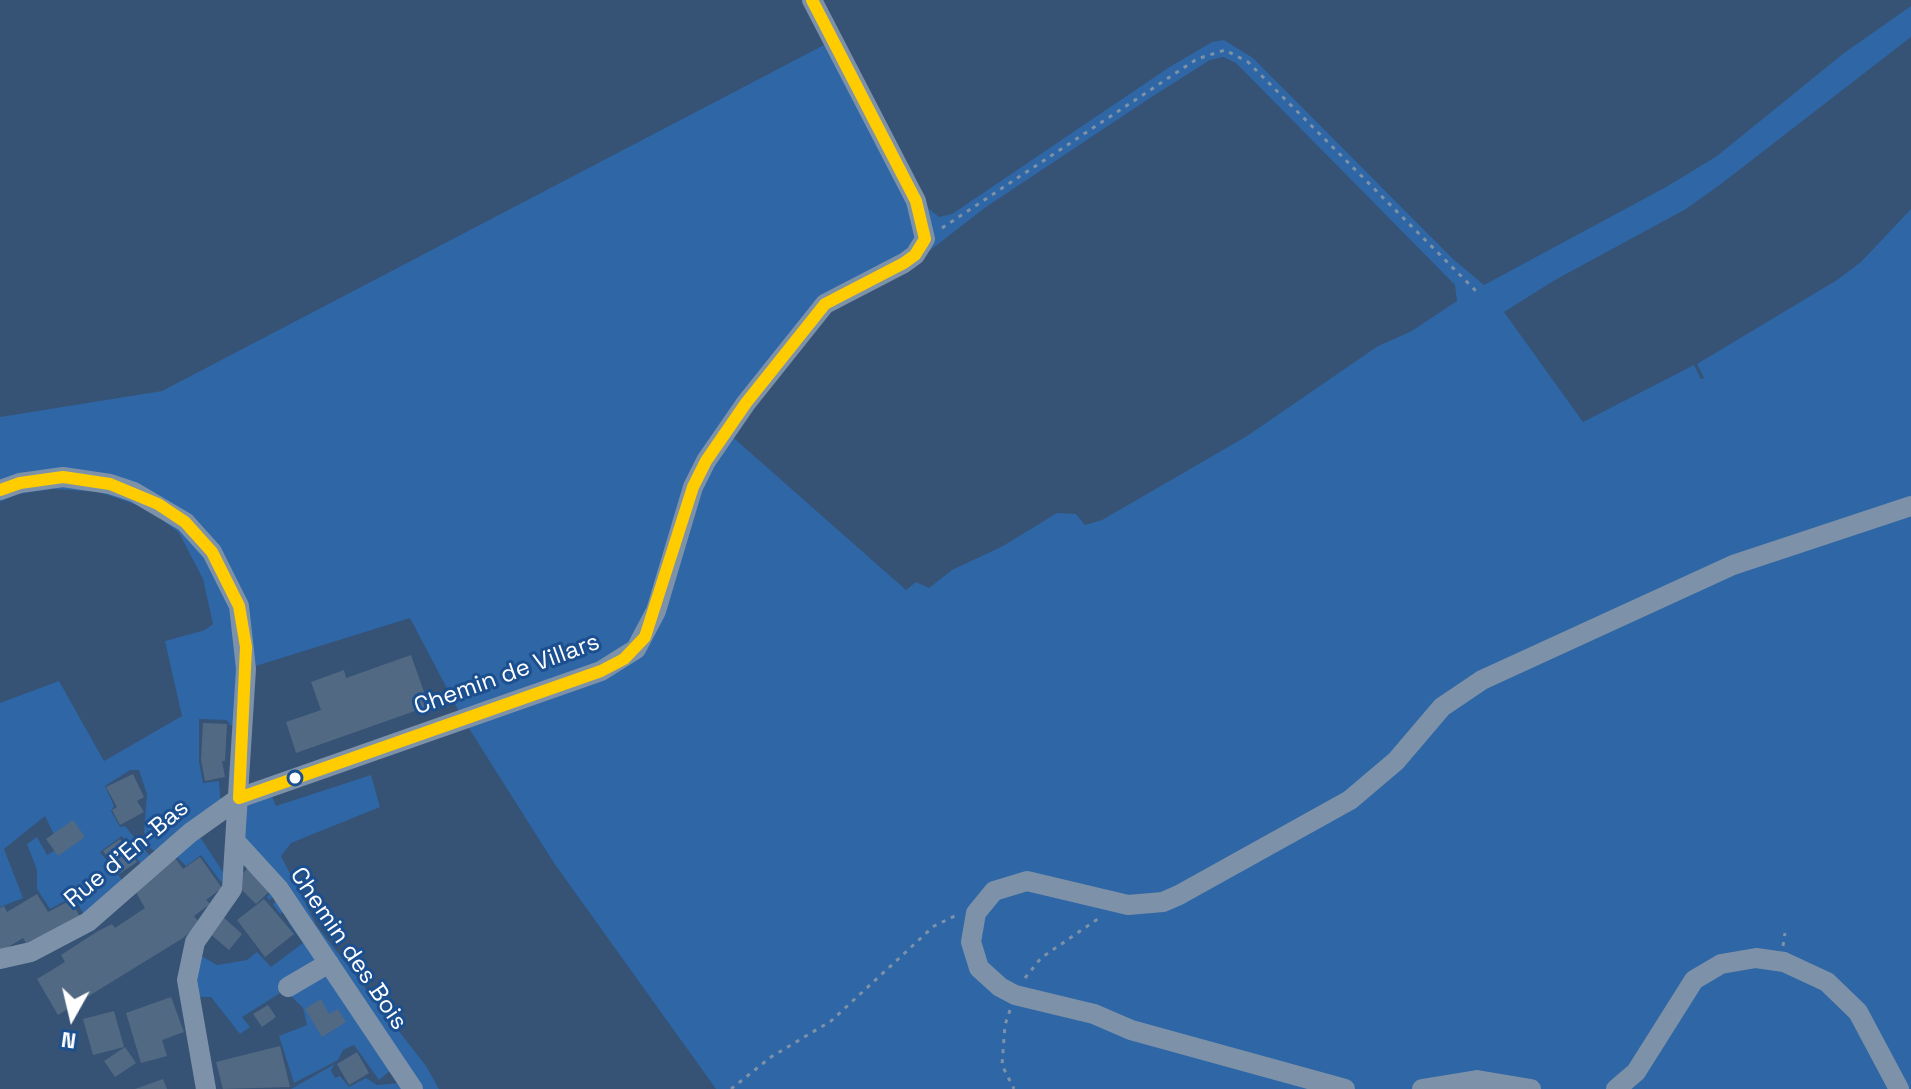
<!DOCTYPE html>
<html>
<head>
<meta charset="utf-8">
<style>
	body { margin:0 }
	#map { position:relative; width:1911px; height:1089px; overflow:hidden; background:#365274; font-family:"Space Grotesk",sans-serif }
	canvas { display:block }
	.north { position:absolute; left:32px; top:977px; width:80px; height:80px; -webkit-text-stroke:6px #1b4f8f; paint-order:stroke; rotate:188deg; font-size:22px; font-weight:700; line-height:32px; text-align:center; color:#fff }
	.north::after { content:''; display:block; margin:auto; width:28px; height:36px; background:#fff; clip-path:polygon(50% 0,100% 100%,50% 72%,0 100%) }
</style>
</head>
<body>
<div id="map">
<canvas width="1911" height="1089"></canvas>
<div class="north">N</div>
</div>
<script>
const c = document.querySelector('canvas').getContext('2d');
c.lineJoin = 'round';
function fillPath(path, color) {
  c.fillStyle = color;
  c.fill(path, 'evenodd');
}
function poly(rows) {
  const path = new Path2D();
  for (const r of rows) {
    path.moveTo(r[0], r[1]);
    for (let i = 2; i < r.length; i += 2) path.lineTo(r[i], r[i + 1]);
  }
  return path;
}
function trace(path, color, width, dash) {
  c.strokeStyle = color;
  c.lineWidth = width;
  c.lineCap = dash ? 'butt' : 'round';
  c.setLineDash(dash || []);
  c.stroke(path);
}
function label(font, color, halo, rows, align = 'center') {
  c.font = font + ' "Space Grotesk",sans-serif';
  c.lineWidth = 6;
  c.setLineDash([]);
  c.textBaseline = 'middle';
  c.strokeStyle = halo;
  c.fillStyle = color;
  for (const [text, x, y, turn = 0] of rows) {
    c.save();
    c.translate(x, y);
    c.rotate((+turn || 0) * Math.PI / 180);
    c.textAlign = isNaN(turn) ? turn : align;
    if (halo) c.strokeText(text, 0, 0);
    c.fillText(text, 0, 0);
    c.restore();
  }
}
fillPath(poly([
	[1911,6,1911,37,1721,184,1686,209,1555,280,1504,312,1583,422,1694,365,1701,379,1704,378,1697,364,1837,280,1861,262,1911,209,1911,1089,716,1089,554,863,463,719,410,618,246,669,243,726,230,725,227,720,199,719,199,761,203,783,219,781,221,808,200,837,225,875,221,882,201,855,186,866,175,855,157,853,149,847,144,832,147,794,139,770,130,770,105,786,114,806,111,811,120,827,125,826,154,861,144,869,122,836,100,852,126,885,87,921,74,896,50,909,37,889,37,870,27,844,37,837,47,855,60,847,45,816,4,849,23,898,0,907,0,703,59,681,104,761,182,716,165,641,205,630,213,624,203,579,179,533,148,509,99,492,53,489,18,494,0,502,0,417,162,391,824,45,887,132,929,209,939,217,952,214,1168,68,1212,42,1224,40,1253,58,1453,259,1484,285,1666,187,1717,156,1844,53],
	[1223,57,1236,63,1455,285,1457,301,1410,332,1378,346,1247,436,1102,520,1085,525,1076,514,1057,513,1003,546,952,570,929,588,916,582,906,590,727,432,822,315,915,262,986,207,1150,98,1210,60],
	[371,775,380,807,291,843,281,856,317,926,426,1066,439,1089,291,1089,335,1064,331,1070,335,1078,340,1076,349,1087,366,1078,377,1085,401,1083,396,1066,379,1080,354,1045,343,1050,338,1060,294,1083,279,1036,307,1025,303,1008,285,990,242,1017,250,1027,240,1034,211,997,192,997,196,953,217,965,247,960,257,952,271,967,303,943,288,922,297,916,291,907,280,914,273,904,283,896,280,892,269,900,267,897,271,891,236,842,239,798,269,789,276,806]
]), '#2f66a5');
fillPath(poly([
	[411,655,429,706,296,753,286,722,321,710,311,682,344,670,346,678],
	[203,723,227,724,225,761,222,761,225,777,205,781,201,760],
	[133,774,144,797,137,801,144,812,120,825,112,810,117,807,106,787],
	[73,820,85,837,58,856,46,839],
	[120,839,137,862,119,874,103,851],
	[200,857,222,888,206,900,210,904,194,916,200,924,183,938,58,1015,37,979,65,962,61,955,98,931,112,924,115,928,145,908,134,889,175,858,183,869],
	[248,868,270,891,256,904,234,882],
	[37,894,48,912,71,900,80,917,26,943,23,938,0,952,0,908,4,906,7,912],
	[264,899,294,934,265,957,237,920],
	[223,917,242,934,229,950,209,933],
	[171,997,184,1032,162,1040,167,1056,141,1063,126,1013],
	[321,999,329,1014,338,1009,346,1022,322,1037,305,1009],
	[268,1005,276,1017,262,1027,253,1014],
	[114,1011,124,1047,93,1055,83,1019],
	[280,1046,290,1087,223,1089,216,1062],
	[125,1047,136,1063,115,1077,104,1061],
	[357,1052,369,1073,349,1085,337,1064],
	[163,1079,167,1089,135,1089]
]), '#526984');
trace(poly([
	[942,228,1197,59,1225,50,1248,62,1478,293],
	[1783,946,1785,933],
	[1025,978,1041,958,1102,916],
	[1010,1010,1005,1025,1002,1065,1014,1089],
	[731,1089,771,1057,831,1021,934,926,957,915]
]), '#7d92a8', 3, [4, 6]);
trace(poly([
	[0,490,20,483,63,477,110,484,134,492,185,522,212,552,239,606,246,669,232,889,195,942,187,980,206,1089],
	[236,842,279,889,413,1089],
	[0,959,31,952,88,922,190,833,239,798,601,671,636,649,656,611,693,487,706,461,746,403,825,304,904,263,915,255,925,239,916,201,812,0],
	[288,987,329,963],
	[1345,1089,1131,1030,1094,1014,1015,995,1000,987,979,968,971,942,976,913,994,891,1027,881,1128,905,1163,902,1179,895,1350,800,1396,761,1442,707,1482,680,1733,565,1911,506],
	[1422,1089,1477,1080,1531,1089],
	[1616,1089,1636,1072,1694,980,1721,964,1756,958,1784,962,1827,982,1858,1012,1899,1089]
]), '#7d92a8', 20);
trace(poly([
	[0,490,20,483,63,477,110,484,158,504,185,522,212,552,239,606,246,647,239,798],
	[239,798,601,671,624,659,645,637,693,487,706,461,746,403,825,304,904,263,915,255,925,239,916,201,812,0]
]), '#fc0', 12);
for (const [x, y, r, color] of [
	[295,778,7,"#fff"]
]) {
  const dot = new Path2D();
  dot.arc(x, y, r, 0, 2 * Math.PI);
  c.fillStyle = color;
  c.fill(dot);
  trace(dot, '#1b4f8f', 3);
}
label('24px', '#fff', '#1b4f8f', [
	["Chemin de Villars",507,675,-20],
	["Rue d'En-Bas",127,854,-40],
	["Chemin des Bois",348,949,56]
]);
</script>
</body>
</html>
